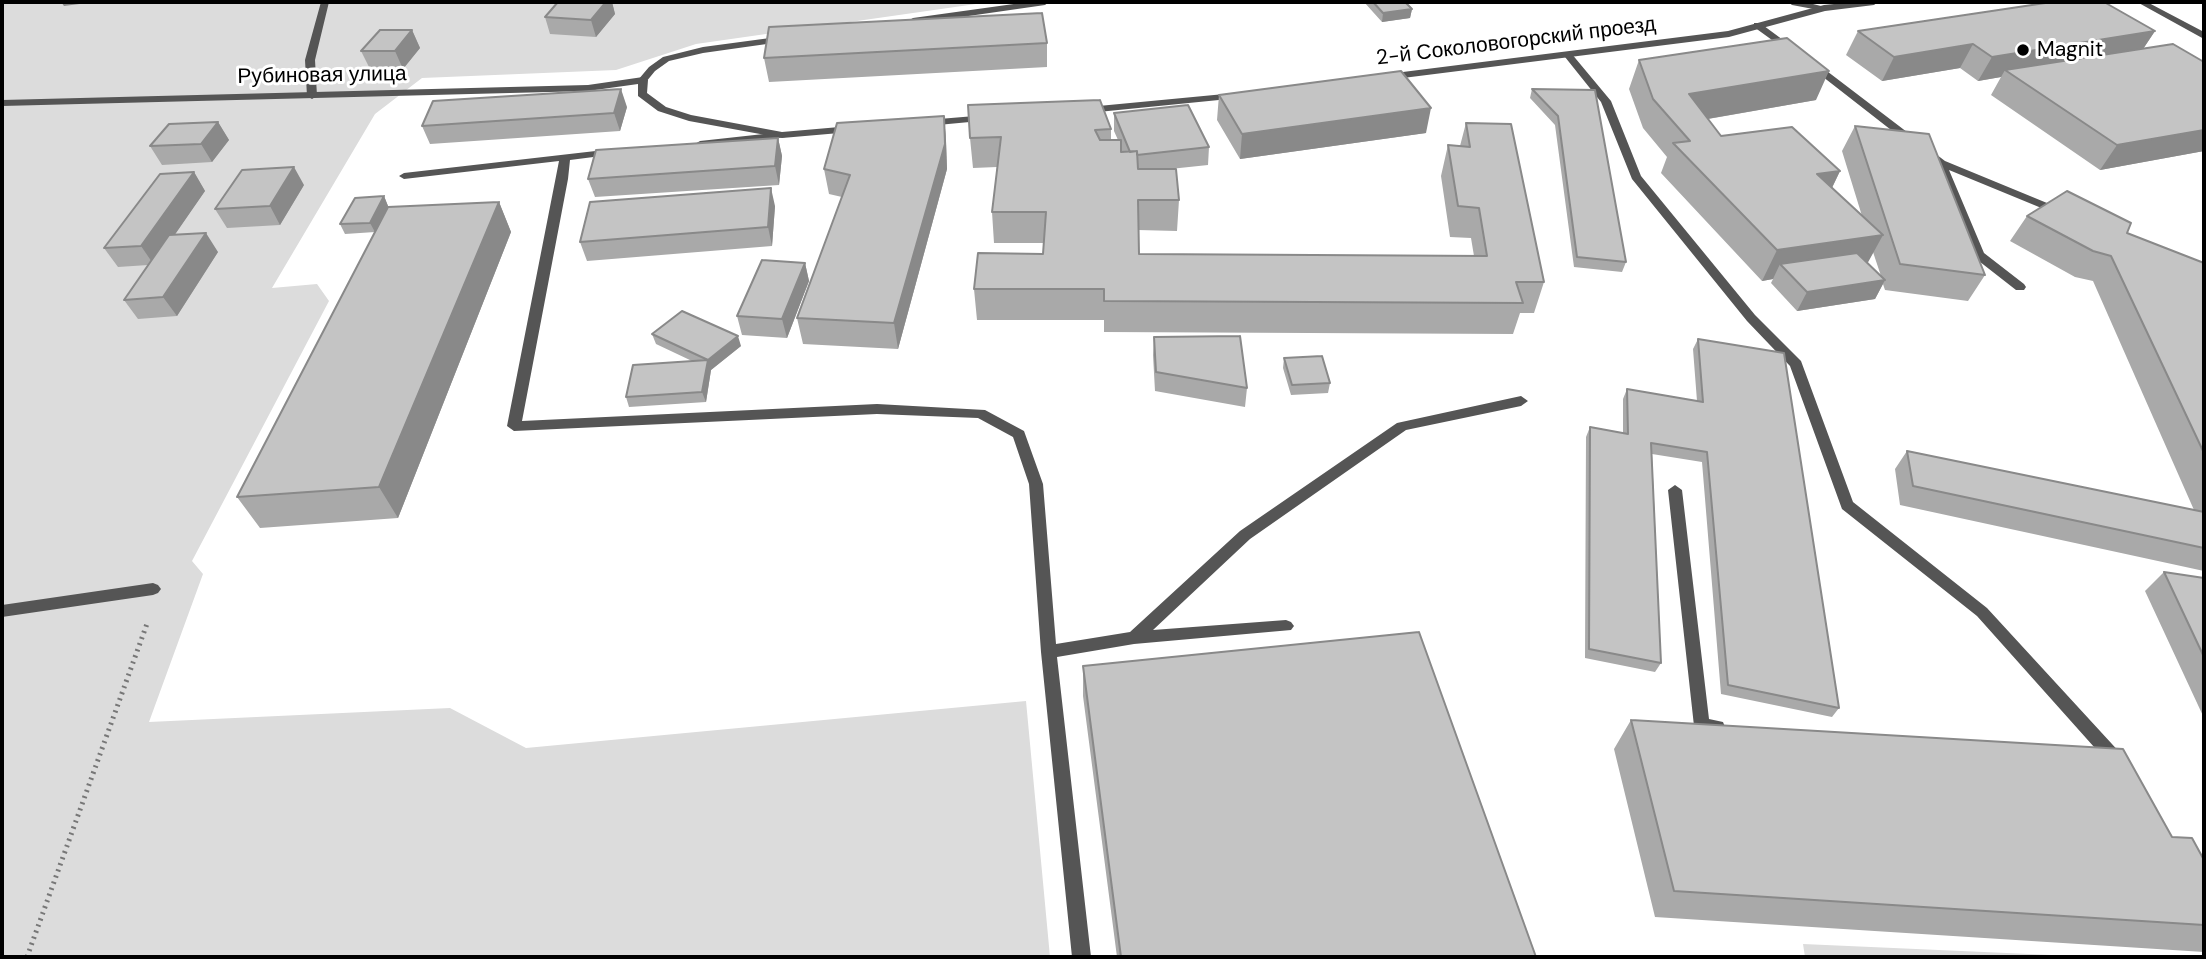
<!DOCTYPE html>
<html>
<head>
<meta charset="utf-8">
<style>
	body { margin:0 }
	#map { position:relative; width:2206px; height:959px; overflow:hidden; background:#fff; font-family:"DM Sans",sans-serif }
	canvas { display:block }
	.frame { position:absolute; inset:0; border:4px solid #000; pointer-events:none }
</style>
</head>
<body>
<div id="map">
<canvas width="2206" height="959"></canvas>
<div class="frame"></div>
</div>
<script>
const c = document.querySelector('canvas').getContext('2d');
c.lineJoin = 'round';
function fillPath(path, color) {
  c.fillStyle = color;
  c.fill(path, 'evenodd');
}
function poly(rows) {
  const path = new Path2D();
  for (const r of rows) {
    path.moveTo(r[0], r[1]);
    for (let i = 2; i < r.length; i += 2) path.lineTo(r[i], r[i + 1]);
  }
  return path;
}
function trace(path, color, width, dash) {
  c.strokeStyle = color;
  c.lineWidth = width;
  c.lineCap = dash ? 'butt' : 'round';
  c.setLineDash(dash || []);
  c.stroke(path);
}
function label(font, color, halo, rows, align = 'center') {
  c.font = font + ' "DM Sans",sans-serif';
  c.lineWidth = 6;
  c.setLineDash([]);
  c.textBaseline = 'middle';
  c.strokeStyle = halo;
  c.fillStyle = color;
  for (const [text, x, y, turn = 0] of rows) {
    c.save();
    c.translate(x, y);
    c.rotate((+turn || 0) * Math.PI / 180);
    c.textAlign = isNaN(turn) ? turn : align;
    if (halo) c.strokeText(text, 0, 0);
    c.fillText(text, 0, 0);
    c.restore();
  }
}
fillPath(poly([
	[2,2,990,2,696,44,616,70,422,78,375,114,272,288,317,284,329,301,192,561,203,574,149,722,450,708,526,748,1026,701,1050,957,2,957],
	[1803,944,2097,957,1805,957]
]), '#dcdcdc');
trace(poly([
	[27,957,148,621]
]), '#777', 5, [2, 4.5]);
fillPath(poly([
	[321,2,329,2,315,60,317,96,312,99,307,96,305,60,321,2],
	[1028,2,1049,2,1045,5,913,24,908,21,913,18,1028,2],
	[1788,2,1805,2,1829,8,1824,11,1792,5,1788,2],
	[1754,23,1760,23,1798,51,1790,53,1754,27,1754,23],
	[785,36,790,39,788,41,703,53,669,61,655,71,646,82,638,80,649,67,663,57,703,47,785,36],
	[1565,53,1571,53,1611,101,1641,176,1755,315,1801,361,1853,502,1987,608,2123,756,2125,761,2123,766,2117,769,2111,766,1977,616,1842,509,1790,366,1747,321,1632,179,1601,102,1565,57,1565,53],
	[1809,62,1815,62,1945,161,2064,210,2064,214,2056,214,1949,170,1984,253,2024,284,2026,287,2024,290,2016,290,1975,258,1936,165,1809,66,1809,62],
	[782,132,787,135,786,137,700,147,695,144,700,141,782,132],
	[613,149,618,152,617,154,570,160,568,179,522,421,877,404,985,410,1024,431,1043,484,1056,644,1130,632,1240,531,1397,423,1521,396,1528,401,1521,406,1406,430,1250,539,1153,630,1286,620,1291,622,1294,626,1291,630,1134,644,1057,657,1091,957,1072,957,1041,652,1029,484,1013,437,978,418,877,414,514,431,507,426,559,161,404,179,399,176,404,173,613,149],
	[1675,485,1682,490,1709,719,1723,722,1725,727,1723,732,1717,734,1702,733,1696,731,1694,726,1668,490,1675,485],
	[153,583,158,585,161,589,158,593,153,595,2,617,2,605,153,583]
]), '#555');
fillPath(poly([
	[1854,2,1878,2,1874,5,1825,11,1729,37,1387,80,1382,77,1387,74,1728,31,1824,5,1854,2],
	[2137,2,2147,2,2204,32,2204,39,2137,2],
	[643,77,648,80,647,93,666,107,691,115,782,132,851,126,856,129,851,132,782,138,689,121,658,111,638,96,638,84,588,91,2,106,2,100,588,85,643,77],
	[1235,93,1240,96,1239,98,1088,113,1083,110,1088,107,1235,93],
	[987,115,992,118,991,120,927,126,922,123,927,120,987,115]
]), '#555');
fillPath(poly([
	[558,2,612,2,615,14,596,37,550,34,545,17],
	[1364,2,1405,2,1412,9,1410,18,1382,22],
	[412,30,420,48,403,69,370,69,361,51],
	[1858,31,2155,31,2143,49,2204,62,2204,151,2100,170,1991,95,2001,77,1978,81,1960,68,1882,81,1846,55],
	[1047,43,1047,67,769,82,764,58],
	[1639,60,1816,100,1708,119,1721,136,1840,171,1832,188,1862,216,1842,151,1855,126,1985,275,1968,301,1885,290,1883,284,1875,299,1797,311,1771,283,1773,279,1762,281,1661,173,1667,157,1643,128,1629,89],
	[1873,252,1881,276,1867,263],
	[1532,89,1595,90,1626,262,1622,272,1574,267,1555,125,1530,98],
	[1219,95,1426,133,1240,159,1217,120],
	[627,107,620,131,430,144,422,126],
	[1114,113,1209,147,1208,165,1170,169,1179,200,1177,231,1138,230,1139,254,1474,256,1471,238,1450,237,1441,176,1448,145,1460,146,1466,123,1544,282,1534,313,1520,313,1513,334,1104,332,1104,320,977,320,974,289,1043,254,1044,243,994,243,992,212,997,167,973,168,970,138,1111,129,1111,140,1118,140,1114,131],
	[944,116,946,141,947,169,898,349,803,344,797,318,842,197,829,194,824,169],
	[218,122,229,140,212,162,162,165,150,146],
	[778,138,782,156,779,185,595,197,588,179],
	[194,172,205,191,174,235,218,252,177,316,138,319,124,300,148,265,118,267,104,248],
	[304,185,280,225,227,228,215,209],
	[384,196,388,206,388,207,499,202,511,232,398,518,260,528,237,497,375,232,345,234,340,224],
	[775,206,772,246,587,261,580,242],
	[2027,216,2127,233,2204,263,2204,571,1900,505,1895,469,1907,451,2194,510,2093,281,2075,277,2010,241],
	[805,263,809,281,787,338,742,335,737,316],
	[652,334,741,346,711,370,706,402,629,407,626,397,692,361,656,344],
	[1154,337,1247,388,1245,407,1155,391,1153,355],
	[1698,339,1839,708,1832,717,1721,694,1702,462,1652,454,1661,663,1655,672,1585,658,1586,437,1590,427,1623,433,1623,399,1627,389,1697,401,1693,349],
	[1284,358,1330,383,1328,393,1291,395,1283,368],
	[2164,572,2204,578,2204,718,2145,591],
	[1083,666,1536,957,1117,957,1083,696],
	[1631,720,2172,837,2204,860,2204,952,1655,917,1614,749]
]), '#a9a9a9');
fillPath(poly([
	[61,2,95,2,64,6],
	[606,2,612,2,615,14,596,37,591,20],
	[1412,9,1410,18,1382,22,1383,13],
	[412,30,420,48,403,69,395,51],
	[2155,31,2139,55,2005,70,2001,77,1978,81,1992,57],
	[1973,44,1960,68,1882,81,1894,57],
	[1829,71,1816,100,1678,124,1689,94],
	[621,89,627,107,620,131,614,113],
	[1431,108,1426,133,1240,159,1242,134],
	[944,116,946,141,947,169,898,349,894,323],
	[218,122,229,140,212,162,201,144],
	[2204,130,2204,151,2100,170,2117,145],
	[778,138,782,156,779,185,775,166],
	[294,167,304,185,280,225,270,206],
	[1840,171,1825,202,1817,174],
	[194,172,205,191,154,265,141,246],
	[771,188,775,206,772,246,768,227],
	[384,196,388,206,375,232,370,223],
	[499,202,511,232,398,518,379,487],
	[206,233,218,252,177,316,163,297],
	[1883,235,1866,266,1780,264,1773,279,1762,281,1777,250],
	[805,263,809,281,787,338,782,319],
	[1885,280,1875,299,1797,311,1807,292],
	[738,336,741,346,711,370,706,402,702,392,708,360]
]), '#898989');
const building = poly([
	[558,2,606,2,591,20,545,17,558,2],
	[1373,2,1405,2,1412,9,1383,13,1373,2],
	[2052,2,2104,2,2155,31,1992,57,1973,44,1894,57,1858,31,2052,2],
	[1042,13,1047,43,764,58,769,27,1042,13],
	[380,30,412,30,395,51,361,51,380,30],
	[1787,38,1829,71,1689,94,1721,136,1792,127,1840,171,1817,174,1883,235,1777,250,1673,143,1690,141,1653,99,1639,60,1787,38],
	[2173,44,2204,62,2204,130,2117,145,2005,70,2173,44],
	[1401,71,1431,108,1242,134,1219,95,1401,71],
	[621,89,614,113,422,126,433,101,621,89],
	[1532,89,1595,90,1626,262,1577,257,1558,116,1532,89],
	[1100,100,1111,129,1095,130,1100,140,1121,140,1121,152,1137,151,1138,169,1176,169,1179,200,1138,200,1139,254,1487,256,1479,208,1458,206,1448,145,1470,147,1466,123,1511,124,1544,282,1516,282,1523,303,1104,301,1104,289,974,289,978,253,1043,254,1046,212,992,212,1001,137,970,138,968,105,1100,100],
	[1188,105,1209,147,1137,155,1137,151,1130,152,1114,113,1188,105],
	[944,116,945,144,894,323,797,318,850,175,824,169,837,123,944,116],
	[218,122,201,144,150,146,169,124,218,122],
	[1855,126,1929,134,1985,275,1900,264,1855,126],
	[778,138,775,166,588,179,596,150,778,138],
	[294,167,270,206,215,209,242,170,294,167],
	[194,172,141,246,104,248,160,174,194,172],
	[771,188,768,227,580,242,590,202,771,188],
	[2067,191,2131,223,2127,233,2204,263,2204,453,2111,256,2093,251,2027,216,2067,191],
	[384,196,370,223,340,224,355,198,384,196],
	[499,202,379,487,237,497,388,207,499,202],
	[206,233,163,297,124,300,169,235,206,233],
	[1857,253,1885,280,1807,292,1780,264,1857,253],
	[762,260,805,263,782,319,737,316,762,260],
	[682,311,738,336,708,360,702,392,626,397,633,365,708,360,652,334,682,311],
	[1240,336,1247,388,1156,372,1154,337,1240,336],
	[1698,339,1784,353,1839,708,1728,685,1707,452,1651,443,1661,663,1589,649,1590,427,1628,434,1627,389,1703,402,1698,339],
	[1322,356,1330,383,1292,385,1284,358,1322,356],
	[1907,451,2204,512,2204,548,1913,486,1907,451],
	[2164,572,2204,578,2204,657,2164,572],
	[1419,632,1536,957,1121,957,1083,666,1419,632],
	[1631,720,2123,749,2172,837,2192,838,2204,860,2204,925,1674,891,1631,720]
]);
fillPath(building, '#c4c4c4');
trace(building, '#898989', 2);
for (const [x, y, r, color] of [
	[2023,50,7,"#000"]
]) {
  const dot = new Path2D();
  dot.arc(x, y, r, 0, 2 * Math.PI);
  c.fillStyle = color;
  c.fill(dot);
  trace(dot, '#fff', 2.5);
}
label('21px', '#000', '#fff', [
	["2-й Соколовогорский проезд",1516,42,-7],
	["Рубиновая улица",322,76,-1]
]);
label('21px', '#000', '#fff', [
	["Magnit",2037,50]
], 'left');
</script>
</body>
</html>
